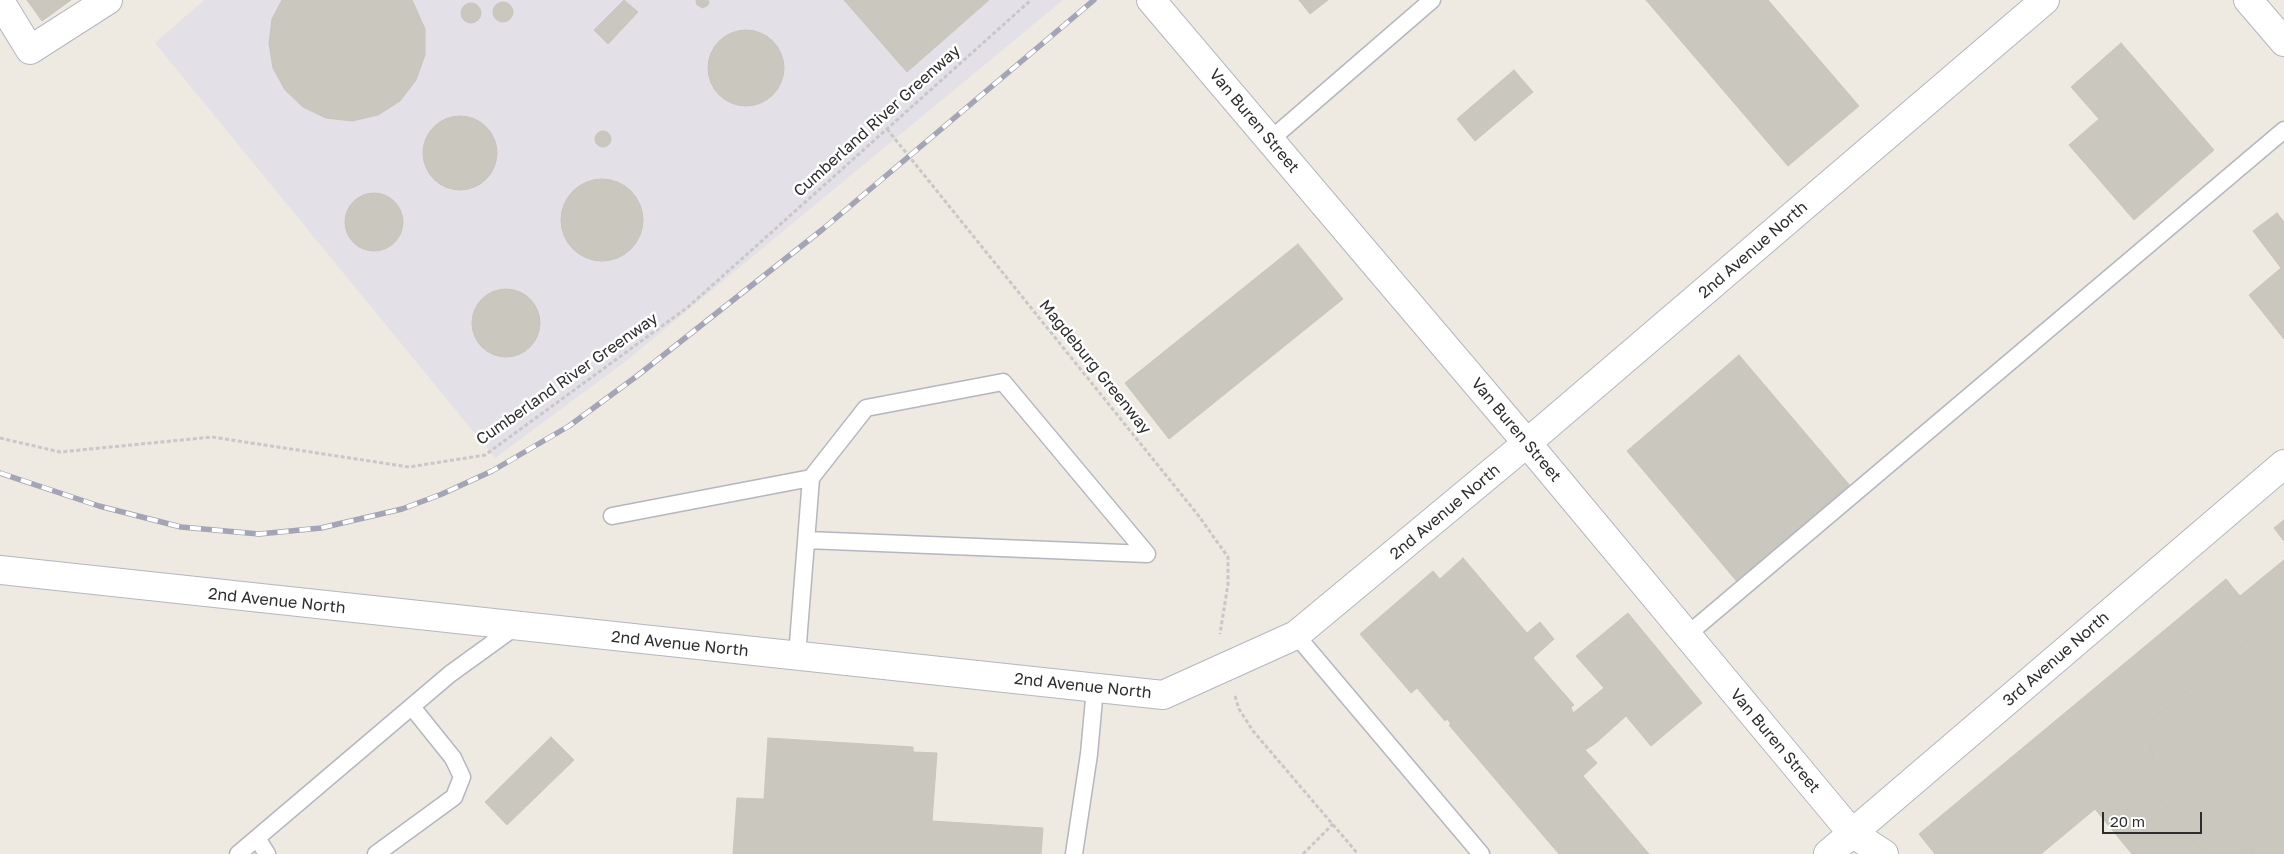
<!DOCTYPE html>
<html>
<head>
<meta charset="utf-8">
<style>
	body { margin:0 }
	#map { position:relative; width:2284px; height:854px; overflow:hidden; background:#eee9e1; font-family:"Golos Text",sans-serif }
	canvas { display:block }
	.scale { position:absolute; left:2102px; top:812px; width:100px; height:22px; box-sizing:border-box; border:2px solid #2d2d2d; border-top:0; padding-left:6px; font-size:15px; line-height:18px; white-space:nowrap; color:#2d2d2d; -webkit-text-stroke:4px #fff; paint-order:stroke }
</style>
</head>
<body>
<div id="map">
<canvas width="2284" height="854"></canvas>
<div class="scale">20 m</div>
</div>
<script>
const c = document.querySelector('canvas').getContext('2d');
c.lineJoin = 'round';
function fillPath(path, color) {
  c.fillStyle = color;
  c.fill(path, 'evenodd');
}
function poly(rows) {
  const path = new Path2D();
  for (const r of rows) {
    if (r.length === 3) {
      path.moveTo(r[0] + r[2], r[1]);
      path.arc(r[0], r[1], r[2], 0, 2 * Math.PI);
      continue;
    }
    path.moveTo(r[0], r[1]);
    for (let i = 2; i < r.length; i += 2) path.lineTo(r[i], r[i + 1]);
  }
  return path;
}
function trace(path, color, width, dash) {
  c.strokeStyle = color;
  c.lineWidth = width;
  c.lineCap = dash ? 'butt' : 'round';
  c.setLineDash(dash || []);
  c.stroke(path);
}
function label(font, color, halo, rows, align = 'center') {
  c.font = font + ' "Golos Text",sans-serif';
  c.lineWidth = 5;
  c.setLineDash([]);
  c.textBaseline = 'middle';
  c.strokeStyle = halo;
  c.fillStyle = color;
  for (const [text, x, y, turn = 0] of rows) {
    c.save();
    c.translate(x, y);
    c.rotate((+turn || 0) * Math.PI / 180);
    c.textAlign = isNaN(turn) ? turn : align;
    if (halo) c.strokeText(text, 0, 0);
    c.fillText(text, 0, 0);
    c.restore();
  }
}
fillPath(poly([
	[204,0,1063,0,626,361,495,458,155,43]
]), '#e3e0e7');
const building = poly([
	[27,0,71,0,42,21,27,0],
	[282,0,412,0,425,29,425,55,416,80,400,101,378,115,352,121,326,118,303,107,285,90,273,68,269,43,272,19,282,0],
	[624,0,638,12,608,44,594,30,624,0],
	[844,0,989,0,907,72,844,0],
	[1299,0,1328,0,1310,14,1299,0],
	[1646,0,1768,0,1859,106,1788,166,1646,0],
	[696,1,697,0,709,1,708,5,703,8,697,5,696,1],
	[503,12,10],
	[471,13,10],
	[746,68,38],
	[2121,43,2214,150,2134,220,2069,145,2099,119,2071,87,2121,43],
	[1514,70,1533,92,1475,141,1457,119,1514,70],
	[460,153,37],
	[603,139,8],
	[602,220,41],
	[374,222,29],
	[2277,213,2284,222,2284,339,2249,295,2281,268,2253,231,2277,213],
	[1298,244,1343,299,1169,439,1125,383,1298,244],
	[506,323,34],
	[1739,355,1852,488,1739,584,1627,451,1739,355],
	[2284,520,2284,541,2274,528,2284,520],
	[1463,558,1527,633,1540,622,1554,639,1533,658,1574,705,1571,707,1573,713,1604,688,1576,656,1628,613,1702,703,1651,746,1626,716,1596,743,1585,750,1597,763,1583,776,1649,854,1559,854,1449,725,1451,724,1447,719,1445,721,1417,688,1411,693,1360,634,1433,571,1440,579,1463,558],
	[2284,560,2284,611,2147,724,2157,738,2148,746,2154,756,2136,770,2205,854,2132,854,2095,809,2041,854,1935,854,1919,834,2226,579,2240,596,2284,560],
	[2284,611,2284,854,2255,854,2248,846,2238,854,2205,854,2136,770,2154,756,2148,746,2157,738,2147,724,2284,611],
	[551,737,574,760,507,825,485,802,551,737],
	[768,738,913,747,913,752,937,753,932,821,1043,828,1041,854,733,854,737,798,764,799,768,738],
	[2248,846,2255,854,2238,854,2248,846]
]);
fillPath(building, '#cac7bf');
trace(building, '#c9c5ba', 1);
const lane = poly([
	[1270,140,1432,0],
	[612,516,811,478],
	[1296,635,1481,854],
	[1687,635,2284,130],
	[797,656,811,478,866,408,1003,382,1147,554,807,540],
	[257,838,267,854],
	[238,854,450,674,515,627],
	[376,854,454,797,462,777,453,758,412,707],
	[1074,854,1089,754,1095,688]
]);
const street = poly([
	[1151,0,1527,443,1852,833,1884,854],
	[2248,0,2284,42],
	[0,1,30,50,108,0],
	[0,570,1163,695,1296,635,1527,443,2045,0]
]);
const secondary = poly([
	[1828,854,2284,464]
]);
trace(lane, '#b4b6c0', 19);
trace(street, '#b4b6c0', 30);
trace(secondary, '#b4b6c0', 30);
trace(poly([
	[887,129,1198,515,1228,557,1228,584,1220,634],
	[0,438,60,452,212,437,409,467,485,455,688,307,1031,0],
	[1235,696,1239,709,1253,731,1358,854],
	[1303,854,1333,824]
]), '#c8c8c8', 3, [4, 2.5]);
trace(lane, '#fff', 16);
trace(street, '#fff', 28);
trace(secondary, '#fff', 28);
const rail = poly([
	[0,473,99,506,181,527,259,534,321,528,402,509,442,494,492,471,569,426,637,376,823,229,1094,0]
]);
trace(rail, '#a3a5b6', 5.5);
trace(rail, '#fff', 4, [11]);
label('16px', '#2d2d2d', '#fff', [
	["Cumberland River Greenway",877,121,-42],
	["Van Buren Street",1254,121,50],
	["2nd Avenue North",1753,250,-41],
	["Magdeburg Greenway",1095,367,51],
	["Cumberland River Greenway",567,379,-35],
	["Van Buren Street",1516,430,50],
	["2nd Avenue North",1445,512,-40],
	["2nd Avenue North",277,601,6],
	["2nd Avenue North",680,644,6],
	["3rd Avenue North",2056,659,-41],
	["2nd Avenue North",1083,686,6],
	["Van Buren Street",1775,741,50]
]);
</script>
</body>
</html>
